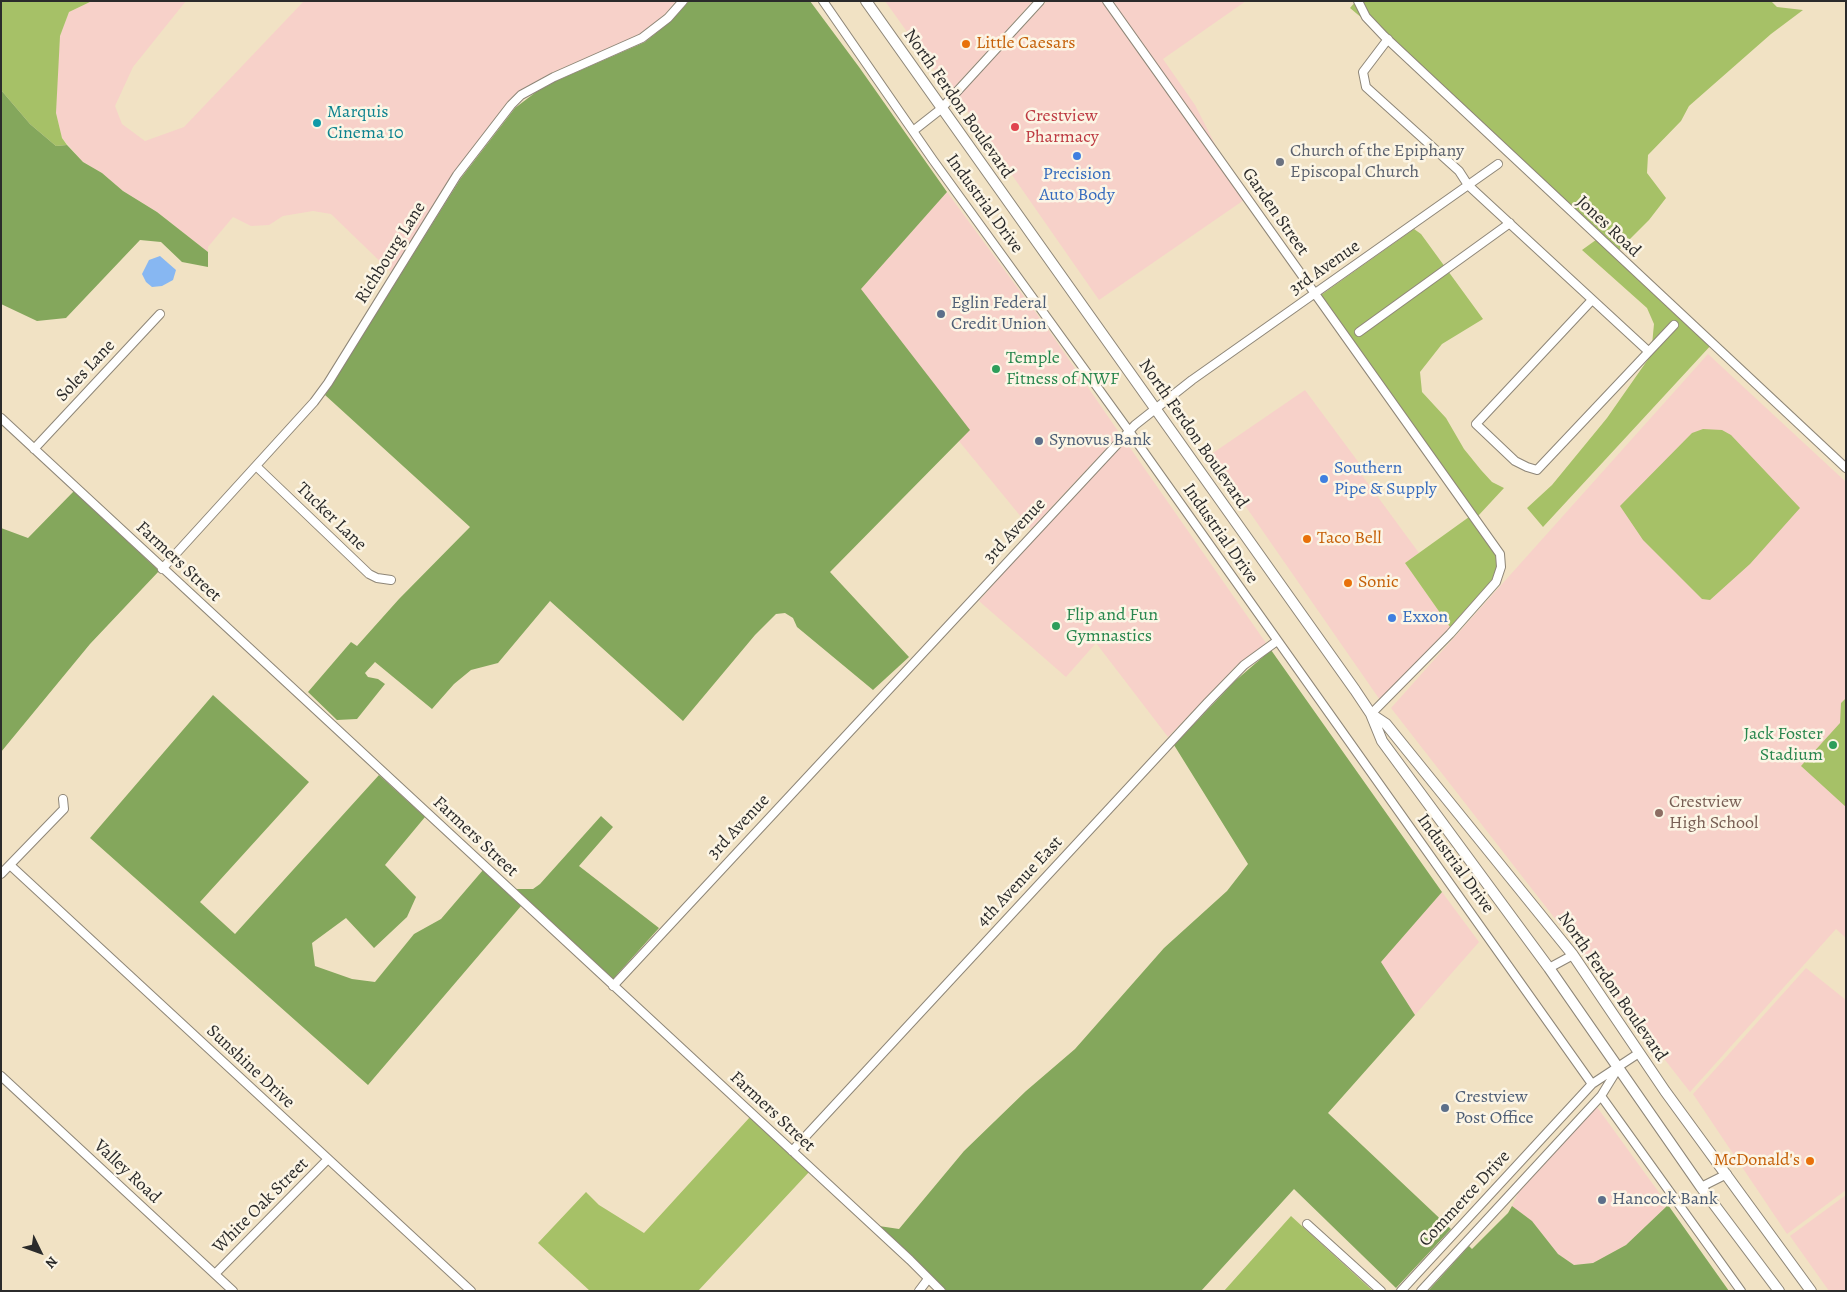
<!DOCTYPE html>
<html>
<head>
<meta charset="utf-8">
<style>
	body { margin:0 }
	#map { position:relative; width:1847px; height:1292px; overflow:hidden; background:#f1e2c4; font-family:Alegreya,serif }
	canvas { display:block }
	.frame { position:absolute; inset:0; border:2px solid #2b2b2b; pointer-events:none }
	.north { position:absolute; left:15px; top:1227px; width:50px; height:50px; -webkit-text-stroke:4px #fcf5e5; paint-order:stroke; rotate:132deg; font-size:14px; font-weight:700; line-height:20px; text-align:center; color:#2b2b2b }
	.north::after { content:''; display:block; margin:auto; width:18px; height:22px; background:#2b2b2b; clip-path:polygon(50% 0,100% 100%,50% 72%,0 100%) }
</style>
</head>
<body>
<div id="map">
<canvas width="1847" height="1292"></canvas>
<div class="frame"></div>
<div class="north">N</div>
</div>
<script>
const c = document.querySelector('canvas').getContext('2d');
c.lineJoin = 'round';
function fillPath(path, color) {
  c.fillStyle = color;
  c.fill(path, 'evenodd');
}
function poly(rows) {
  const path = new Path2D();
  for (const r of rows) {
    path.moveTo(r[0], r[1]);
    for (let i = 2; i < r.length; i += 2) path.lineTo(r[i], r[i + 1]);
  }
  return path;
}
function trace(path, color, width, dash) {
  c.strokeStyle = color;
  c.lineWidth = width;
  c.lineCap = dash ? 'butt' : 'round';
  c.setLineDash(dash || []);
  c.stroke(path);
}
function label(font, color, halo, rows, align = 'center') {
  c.font = font + ' Alegreya,serif';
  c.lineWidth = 5;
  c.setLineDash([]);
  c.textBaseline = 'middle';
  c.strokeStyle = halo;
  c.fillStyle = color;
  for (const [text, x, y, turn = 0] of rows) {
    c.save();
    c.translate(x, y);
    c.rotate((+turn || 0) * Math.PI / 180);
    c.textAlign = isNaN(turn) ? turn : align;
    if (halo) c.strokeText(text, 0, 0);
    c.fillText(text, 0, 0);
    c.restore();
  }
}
fillPath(poly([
	[92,1,186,1,133,67,115,106,122,124,145,141,184,127,304,1,676,1,664,15,640,34,551,73,519,92,508,101,453,173,392,273,331,214,313,211,283,216,269,225,251,226,233,217,208,247,208,252,157,212,123,191,102,173,83,162,62,138,56,113,57,76,60,36,69,12],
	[885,1,1033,1,950,92],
	[1047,1,1102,1,1244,200,1099,300,964,106,956,99],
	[1112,1,1246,1,1163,59,1195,105,1217,148],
	[947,192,1050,332,1120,434,1031,529,958,440,969,430,861,289],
	[1708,354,1846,482,1846,938,1836,929,1690,1092,1391,708],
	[1305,390,1365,471,1361,474,1419,553,1405,563,1450,627,1380,700,1210,455],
	[1126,442,1266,643,1238,664,1168,737,1096,643,1066,677,979,601,1017,557],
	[1442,892,1479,942,1415,1015,1381,962],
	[1806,968,1846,1000,1846,1190,1787,1234,1693,1094],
	[1597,1107,1668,1205,1626,1245,1593,1263,1574,1265,1558,1254,1532,1221,1512,1206,1518,1193],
	[1846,1195,1846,1291,1829,1291,1790,1236]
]), '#f7d1c9');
fillPath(poly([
	[1,1,92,1,69,12,60,36,56,113,62,138,67,145,56,146,30,124,1,90],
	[1356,1,1771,1,1777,7,1803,10,1771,34,1689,106,1681,121,1648,155,1647,173,1666,198,1649,220,1617,252,1713,343,1543,527,1527,508,1552,485,1607,418,1651,355,1654,324,1647,308,1582,250,1600,237,1381,34,1350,8],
	[1414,229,1421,234,1483,319,1442,344,1420,372,1422,392,1446,418,1464,449,1481,470,1492,482,1504,488,1478,516,1321,295],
	[1703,429,1722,430,1731,435,1800,508,1750,564,1710,600,1702,599,1643,540,1620,506,1692,433],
	[1469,517,1496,555,1497,566,1492,580,1450,627,1405,563],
	[1846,698,1846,807,1801,766,1840,723,1841,703],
	[750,1117,809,1172,698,1291,590,1291,538,1243,586,1192,599,1205,644,1233],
	[1291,1216,1373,1291,1224,1291]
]), '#a6c167');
fillPath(poly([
	[689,1,810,1,859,67,947,192,861,289,970,430,830,572,909,657,873,690,797,627,793,618,785,613,776,614,755,635,683,721,550,601,498,663,471,670,454,684,432,709,375,662,365,673,368,677,378,679,385,684,357,719,337,720,308,692,351,642,357,646,399,599,470,527,325,395,461,178,515,108,536,92,556,81,645,42,671,21],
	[1,90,30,124,56,146,67,145,83,162,102,173,123,191,157,212,208,252,208,267,182,262,161,242,140,240,66,318,37,321,1,304],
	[74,491,159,571,90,644,1,752,1,528,28,538],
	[1271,650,1442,892,1381,962,1415,1015,1328,1113,1451,1229,1396,1288,1294,1189,1201,1291,947,1291,879,1226,899,1229,964,1151,1026,1091,1075,1049,1164,948,1227,891,1248,864,1174,745,1235,681],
	[213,695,309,782,200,902,235,934,379,775,425,817,385,865,416,897,407,917,374,948,346,918,312,943,315,966,352,979,375,982,414,934,441,919,483,870,521,906,368,1085,90,838],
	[601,816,613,827,579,866,659,928,613,979,515,889,533,889,540,884],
	[1668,1205,1729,1291,1428,1291,1469,1246,1472,1249,1508,1213,1512,1206,1532,1221,1558,1254,1574,1265,1593,1263,1626,1245]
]), '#84a75c');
fillPath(poly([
	[160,256,176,270,173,280,162,286,152,287,146,282,142,274,149,260]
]), '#87b7f2');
const minor = poly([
	[823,1,933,160,1129,431,1592,1084],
	[1107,1,1500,554,1501,567,1496,582,1450,634,1371,714],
	[1358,1,1366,17,1384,36,1846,468],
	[1388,39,1363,72,1366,87,1459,171,1468,185,1648,351],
	[913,131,941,109,1040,1],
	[1592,300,1476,424,1515,461,1527,467,1537,470,1674,325],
	[1359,332,1510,223],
	[1,418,910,1260,941,1291],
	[34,449,160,314],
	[256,466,369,574,377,578,391,580],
	[162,569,314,402,328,383,457,175,511,105,521,95,554,77,642,38,668,18,683,1],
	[10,865,471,1291],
	[1,874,61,812,64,809,63,799],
	[1549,968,1573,955],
	[613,986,1135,425,1192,380,1498,164],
	[1,1076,233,1291],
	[1601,1096,1741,1291],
	[792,1151,1208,702,1244,665,1277,641],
	[1701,1187,1727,1174],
	[1307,1224,1381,1291],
	[215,1274,328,1159],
	[919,1291,928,1279],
	[1401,1291,1592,1084,1639,1053],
	[1421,1291,1601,1096,1617,1070]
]);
const major = poly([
	[866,1,1355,690,1371,714,1382,741,1549,968,1701,1187,1779,1291],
	[1371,714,1386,724,1573,955,1665,1091,1811,1291]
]);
trace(minor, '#8e8678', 10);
trace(major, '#8e8678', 12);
trace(minor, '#fff', 8);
trace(major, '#fff', 10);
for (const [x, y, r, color] of [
	[966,44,5,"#e8710a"],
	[317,123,5,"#0f9aa8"],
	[1015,127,5,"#e0444e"],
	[1077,156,5,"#3f7fe0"],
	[1280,162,5,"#6b7280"],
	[941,314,5,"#5c6f8a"],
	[996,369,5,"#2e9e5b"],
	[1039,441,5,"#5c6f8a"],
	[1324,479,5,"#3f7fe0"],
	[1307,539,5,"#e8710a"],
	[1348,583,5,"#e8710a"],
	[1392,618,5,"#3f7fe0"],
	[1056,626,5,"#2e9e5b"],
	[1833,745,5,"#2e9e5b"],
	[1659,813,5,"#8d6e63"],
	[1445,1108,5,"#5c6f8a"],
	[1810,1161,5,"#e8710a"],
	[1602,1200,5,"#5c6f8a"]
]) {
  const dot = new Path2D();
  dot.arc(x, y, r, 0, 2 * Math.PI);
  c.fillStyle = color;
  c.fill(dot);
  trace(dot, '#fcf5e5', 2);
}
label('18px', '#c56008', '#fcf5e5', [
	["Little Caesars",976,44],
	["Taco Bell",1317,539],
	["Sonic",1358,583],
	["McDonald's",1800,1161,"right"]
], 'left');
label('18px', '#2b2b2b', '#fcf5e5', [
	["North Ferdon Boulevard",958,104,55],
	["Industrial Drive",984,204,54],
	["Garden Street",1275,212,55],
	["Jones Road",1608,227,43],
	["Richbourg Lane",391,253,-58],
	["3rd Avenue",1325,268,-35],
	["Soles Lane",86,371,-47],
	["North Ferdon Boulevard",1193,434,55],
	["Tucker Lane",331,517,44],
	["3rd Avenue",1015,531,-47],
	["Industrial Drive",1220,534,55],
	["Farmers Street",178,562,43],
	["3rd Avenue",739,827,-47],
	["Farmers Street",475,837,43],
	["Industrial Drive",1455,864,54],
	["4th Avenue East",1020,882,-47],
	["North Ferdon Boulevard",1612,987,55],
	["Sunshine Drive",250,1067,43],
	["Farmers Street",772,1112,43],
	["Valley Road",127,1172,43],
	["Commerce Drive",1465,1199,-47],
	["White Oak Street",261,1206,-45]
]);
label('18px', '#0d838f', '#fcf5e5', [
	["Marquis",327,113],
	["Cinema 10",327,134]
], 'left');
label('18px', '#be3a42', '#fcf5e5', [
	["Crestview",1025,117],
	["Pharmacy",1025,138]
], 'left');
label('18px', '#5b616d', '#fcf5e5', [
	["Church of the Epiphany",1290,152],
	["Episcopal Church",1290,173]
], 'left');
label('18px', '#366cbe', '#fcf5e5', [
	["Precision",1077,175,"center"],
	["Auto Body",1077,196,"center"],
	["Southern",1334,469],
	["Pipe & Supply",1334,490],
	["Exxon",1402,618]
], 'left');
label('18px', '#4e5e75', '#fcf5e5', [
	["Eglin Federal",951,304],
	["Credit Union",951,325],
	["Synovus Bank",1049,441],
	["Crestview",1455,1098],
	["Post Office",1455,1119],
	["Hancock Bank",1612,1200]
], 'left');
label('18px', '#27864d', '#fcf5e5', [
	["Temple",1006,359],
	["Fitness of NWF",1006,380],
	["Flip and Fun",1066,616],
	["Gymnastics",1066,637],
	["Jack Foster",1823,735,"right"],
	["Stadium",1823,756,"right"]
], 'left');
label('18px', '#785e54', '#fcf5e5', [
	["Crestview",1669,803],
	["High School",1669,824]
], 'left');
</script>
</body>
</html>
